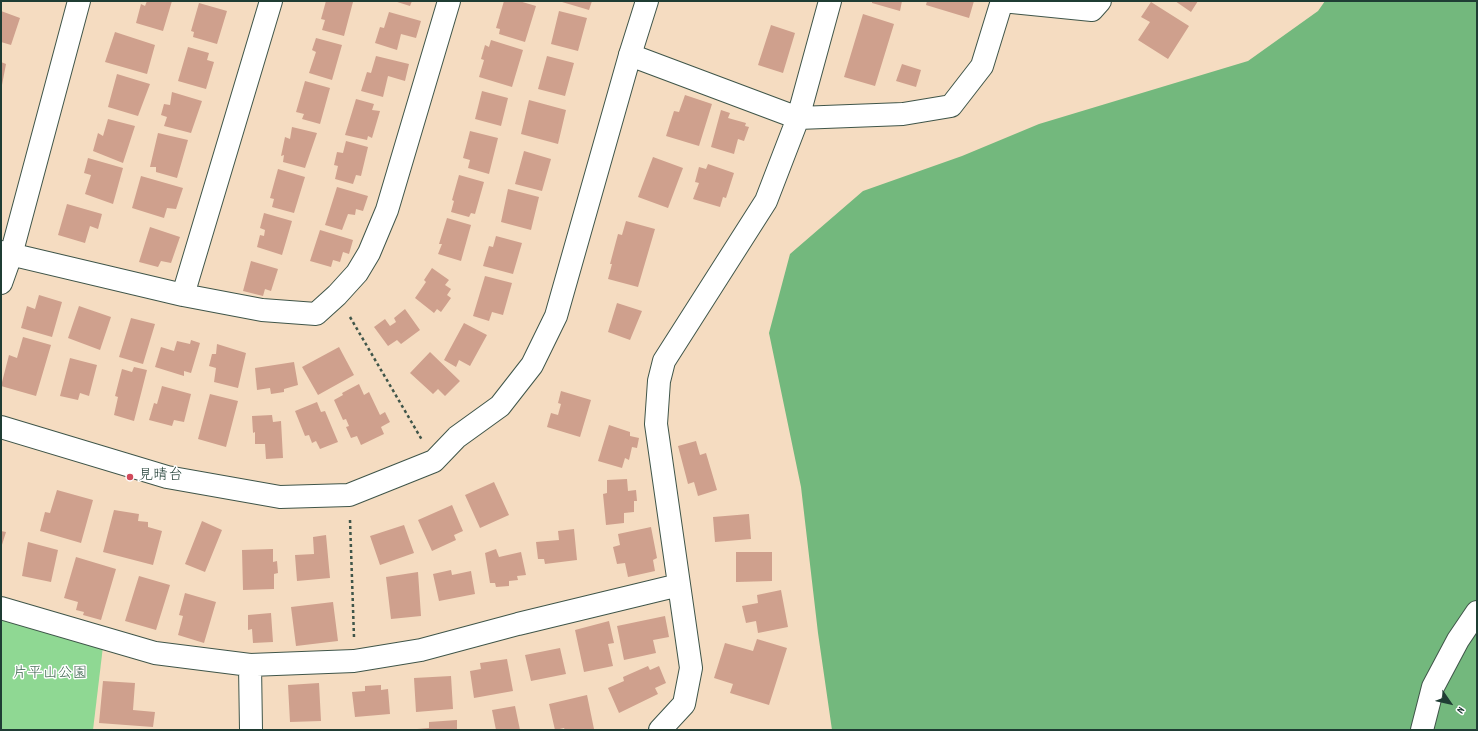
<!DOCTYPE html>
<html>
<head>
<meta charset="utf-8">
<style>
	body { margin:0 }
	#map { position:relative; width:1478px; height:731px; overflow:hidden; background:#f5dcc1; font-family:Dekko,sans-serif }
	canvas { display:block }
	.frame { position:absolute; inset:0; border:2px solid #1f3d34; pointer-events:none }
	.north { position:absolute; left:1430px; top:683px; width:40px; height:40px; -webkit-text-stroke:3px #fff; paint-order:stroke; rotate:124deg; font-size:11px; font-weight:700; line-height:16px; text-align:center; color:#1f3d34 }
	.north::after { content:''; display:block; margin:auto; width:14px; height:18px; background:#1f3d34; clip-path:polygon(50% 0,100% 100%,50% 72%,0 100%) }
</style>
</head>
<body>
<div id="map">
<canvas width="1478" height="731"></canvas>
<div class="frame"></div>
<div class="north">N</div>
</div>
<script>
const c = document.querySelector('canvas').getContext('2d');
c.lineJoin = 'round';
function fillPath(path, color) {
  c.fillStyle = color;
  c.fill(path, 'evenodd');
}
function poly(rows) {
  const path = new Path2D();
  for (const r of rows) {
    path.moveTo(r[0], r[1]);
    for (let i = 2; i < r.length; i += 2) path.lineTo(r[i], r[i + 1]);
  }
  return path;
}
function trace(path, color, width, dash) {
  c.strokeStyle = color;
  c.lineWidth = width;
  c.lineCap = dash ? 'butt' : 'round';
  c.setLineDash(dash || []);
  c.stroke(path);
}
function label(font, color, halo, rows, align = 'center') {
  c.font = font + ' Dekko,"Klee One",sans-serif';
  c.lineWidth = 3;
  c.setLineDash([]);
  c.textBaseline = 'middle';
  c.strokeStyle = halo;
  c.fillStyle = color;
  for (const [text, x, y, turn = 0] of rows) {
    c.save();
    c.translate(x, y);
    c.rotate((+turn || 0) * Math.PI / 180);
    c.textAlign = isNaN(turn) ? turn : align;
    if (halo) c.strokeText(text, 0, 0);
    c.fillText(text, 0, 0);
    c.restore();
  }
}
fillPath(poly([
	[1,609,104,638,93,730,1,730]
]), '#8fd893');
fillPath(poly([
	[1325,1,1477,1,1477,730,832,730,818,633,801,487,769,333,790,254,863,191,962,156,1039,124,1248,61,1318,11]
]), '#73b87d');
fillPath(poly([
	[147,1,172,1,163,31,136,23,141,4,145,6],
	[326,1,348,1,353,2,344,36,322,30,325,20,321,19],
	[394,1,412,1,410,6],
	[504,1,519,1,536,6,525,42,499,34,500,29,496,28],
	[562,1,592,1,589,10,562,2],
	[872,1,902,1,900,11,872,3],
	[927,1,974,1,969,18,926,5],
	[1175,1,1198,1,1191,12],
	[1151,2,1189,26,1168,59,1138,40,1150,22,1141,17],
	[199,3,227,11,217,44,193,37,194,32,191,31],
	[1,11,20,18,11,45,1,42],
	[559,11,587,18,578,51,551,44],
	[389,12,421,21,416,38,401,34,397,50,375,43,380,27,384,28],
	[863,14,894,24,875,86,844,77],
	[771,25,795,33,783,73,758,65],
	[115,32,155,45,147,74,105,62],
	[316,38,342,45,332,80,309,73,316,52,312,50],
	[491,40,523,50,512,87,479,77,484,60,481,59,485,45,489,47],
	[188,47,209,53,207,60,214,62,206,89,178,81],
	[376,56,409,64,405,81,388,76,383,97,361,91,367,72,371,73],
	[547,56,574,63,565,96,538,89],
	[1,62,6,64,2,85,1,85],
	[902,64,921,70,916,87,896,81],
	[117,74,150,84,138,116,108,107],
	[305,81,330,88,320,124,302,119,304,114,296,112],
	[482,91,508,98,501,126,475,119],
	[172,92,202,101,191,133,164,126,167,117,161,115,164,104,170,105],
	[685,95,712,104,699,146,666,136,674,111,679,112],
	[356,99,374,104,372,110,380,111,372,138,368,136,367,140,345,135],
	[529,100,566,110,558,144,521,134],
	[721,110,730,113,728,118,746,123,745,126,749,127,744,141,738,139,734,154,711,147],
	[108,119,135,126,123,163,93,151,98,133,103,136],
	[292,127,317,133,305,168,283,162,284,155,281,156,285,137,290,139],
	[470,131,498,138,489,174,468,168,470,160,463,158],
	[158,133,188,140,177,178,156,172,156,167,150,167],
	[346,141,368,147,361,176,356,175,353,184,335,179,338,166,334,165,337,152,343,153],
	[524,151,551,159,542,191,515,184],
	[653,157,683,168,668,208,638,197],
	[88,158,123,168,113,204,85,194,91,175,84,173],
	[708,164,734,173,726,198,723,197,720,207,693,199,699,183,695,182,699,167,706,169],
	[278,169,305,177,294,213,272,207,274,199,270,198],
	[459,175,484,182,475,214,471,213,469,217,451,212,454,201,452,200],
	[141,176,183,188,176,209,167,208,164,218,132,208],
	[337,187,368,196,363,211,356,209,355,215,348,214,342,230,325,225],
	[508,189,539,197,531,230,501,222],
	[67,204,102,214,98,229,90,226,85,243,58,235],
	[264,213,292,221,282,255,257,247,260,235,264,236,265,230,260,228],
	[447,218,471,225,461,261,438,254,442,244,439,244],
	[626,221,655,229,638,287,608,279,612,264,610,264,618,234,622,235],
	[150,227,180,237,171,263,161,261,158,267,139,262],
	[320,230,353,240,349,254,343,252,340,262,333,260,331,267,310,261],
	[496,236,522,243,513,274,483,266,489,246,493,247],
	[251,261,278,269,271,291,265,289,263,296,243,291],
	[432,268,449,280,445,285,451,289,447,295,451,298,441,312,437,309,434,313,415,298,426,282,424,280],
	[485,276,512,283,503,315,492,312,489,321,473,316],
	[39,295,62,302,52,337,21,328,27,306,35,309],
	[617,303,642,311,630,340,608,332],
	[79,306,111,317,100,350,68,338],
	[405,309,420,330,401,344,397,340,388,346,374,327,385,319,390,326,396,322,394,318],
	[131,318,155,324,143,364,119,357],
	[464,323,487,335,470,366,459,360,456,367,444,360],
	[23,337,51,345,36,396,1,386,9,355,17,358],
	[191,340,200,343,191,373,184,371,184,376,155,367,161,347,174,351,177,341,190,344],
	[217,344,246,353,238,388,214,382,216,368,209,366,212,354,216,354],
	[339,347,354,375,318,395,302,367],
	[430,352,460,381,445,396,438,389,433,394,410,373],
	[70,358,97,365,89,396,80,393,78,400,60,396],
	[294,362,298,385,284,389,284,392,271,394,270,388,257,390,255,368],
	[134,367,147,370,134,421,114,415,118,397,115,396,122,369,132,372],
	[359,384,364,395,369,392,380,415,385,412,390,422,381,427,384,434,361,445,357,436,351,438,346,427,349,426,346,419,343,420,334,400,343,395,342,393],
	[162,386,191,394,184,422,174,420,172,426,149,420,154,403,157,404],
	[561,391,591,400,580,437,547,427,551,413,558,415,561,404,558,403],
	[210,394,238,401,226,447,198,439],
	[317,402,321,412,325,411,338,442,320,449,316,441,312,443,309,435,305,436,295,411],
	[272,415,273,422,281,421,283,458,266,459,265,444,255,444,255,432,253,433,252,416],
	[609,425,630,432,630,436,639,438,637,448,632,447,629,460,625,458,622,468,598,461],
	[696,441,700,455,706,453,717,490,698,496,694,482,688,484,678,446],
	[627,479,628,491,636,490,637,501,634,501,634,512,624,513,624,523,606,525,603,494,607,493,607,480],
	[494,482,509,515,480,528,465,495],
	[57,490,93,500,81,543,40,531,45,512,50,513],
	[452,505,463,531,454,535,456,540,432,551,418,520],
	[114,510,139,514,138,521,148,522,148,527,162,531,153,565,103,552],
	[749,514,751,539,715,542,713,517],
	[202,521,222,530,205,572,185,564],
	[404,525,414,553,380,565,370,536],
	[651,527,657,558,653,560,655,571,628,577,625,563,617,564,613,547,620,545,618,534],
	[574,529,577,560,545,564,544,559,538,559,536,542,559,540,558,531],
	[1,531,6,532,1,548],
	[326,535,330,578,297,581,295,555,314,554,313,537],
	[28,542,58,550,51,582,22,576],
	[273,549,273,562,277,561,278,573,274,574,274,589,243,590,242,550],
	[496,549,499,557,521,552,526,575,517,576,518,580,509,581,509,586,496,587,495,583,490,583,485,553],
	[736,552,772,552,772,581,736,582],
	[76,557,116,569,101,620,83,615,84,612,76,610,78,602,64,598],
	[451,570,452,575,471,571,475,594,439,601,433,574],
	[418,572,421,616,391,619,386,577],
	[139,576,170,585,156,630,125,621],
	[781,590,788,627,758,633,756,621,746,623,742,606,758,603,757,595],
	[185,593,216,602,204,643,178,635,183,616,179,615],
	[333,602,338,641,296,646,291,607],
	[271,613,273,642,253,643,252,629,248,630,248,615],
	[665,616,669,637,653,640,656,653,624,660,617,626],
	[609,621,614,643,608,644,613,666,584,672,575,630],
	[757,639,787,648,769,705,730,693,733,684,714,678,725,643,753,651],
	[560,648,566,674,531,681,525,655],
	[507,659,513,691,474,698,470,671,481,669,480,663],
	[648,666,650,670,659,666,666,683,655,688,658,694,619,713,608,688,624,681,623,677],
	[451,676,453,709,416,712,414,678],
	[103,681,135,683,133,710,155,712,153,727,99,723],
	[319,683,321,721,290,722,288,685],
	[381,685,381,690,388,689,390,714,355,717,352,692,365,691,365,686],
	[587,695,594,729,565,730,564,728,555,730,549,704],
	[515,706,520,730,496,730,492,710],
	[457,720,457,730,417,730,417,729,429,728,429,722]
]), '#cfa08d');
const minor = poly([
	[1002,1,1092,10,1100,1],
	[630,55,798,118,903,114,951,106,982,66,1002,1],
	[1,252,183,295,262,310,316,314,337,295,357,273,369,253,387,210,449,1],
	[183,295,271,1],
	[1,608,155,653,250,665,354,661,421,650,518,624,679,585],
	[250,665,251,730],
	[660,730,684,704,691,668,656,424,659,381,664,361,766,201,798,118,830,1],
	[1422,730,1433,687,1458,640,1477,612]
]);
const tertiary = poly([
	[1,283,11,255,79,1],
	[1,427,167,477,280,497,349,495,434,461,457,437,500,406,532,365,556,316,630,55,647,1]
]);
trace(minor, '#3f5549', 24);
trace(tertiary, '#3f5549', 24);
trace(poly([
	[350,317,422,440],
	[350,520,354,637]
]), '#3f5549', 2.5, [3, 3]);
trace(minor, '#fff', 22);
trace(tertiary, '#fff', 22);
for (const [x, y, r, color] of [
	[130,477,4,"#d1495b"]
]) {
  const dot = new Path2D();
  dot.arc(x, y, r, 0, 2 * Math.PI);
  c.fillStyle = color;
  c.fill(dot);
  trace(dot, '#fff', 1.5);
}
label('15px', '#1f3d34', '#fff', [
	["見晴台",138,477]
], 'left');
label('15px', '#3b644c', '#fff', [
	["片平山公園",50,675]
]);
</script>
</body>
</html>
